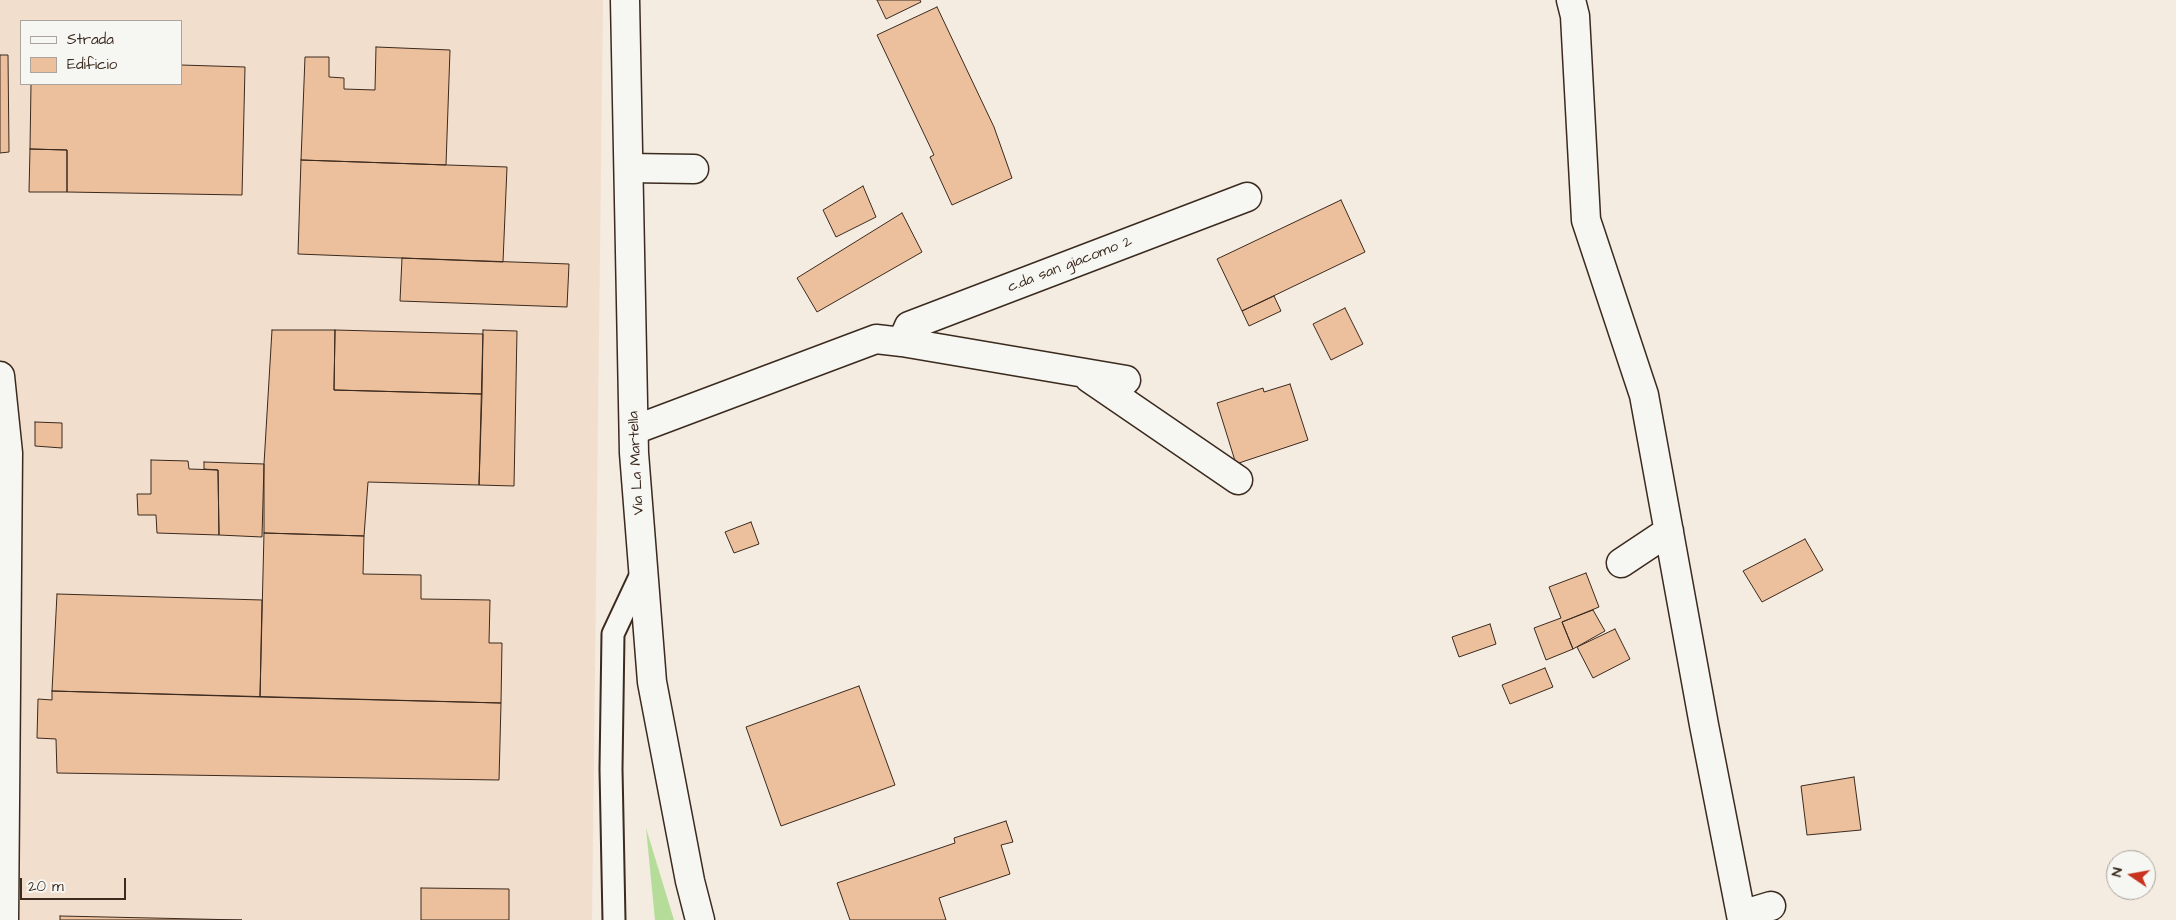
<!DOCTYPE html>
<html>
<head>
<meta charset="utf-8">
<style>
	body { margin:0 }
	#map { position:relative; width:2176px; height:920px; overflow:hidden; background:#f4ebe1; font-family:"Architects Daughter",sans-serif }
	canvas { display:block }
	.legend { position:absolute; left:20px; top:20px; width:162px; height:65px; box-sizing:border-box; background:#f6f6f2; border:1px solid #aba49d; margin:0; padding:6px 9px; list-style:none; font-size:15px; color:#3b2a1e }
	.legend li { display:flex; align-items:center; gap:10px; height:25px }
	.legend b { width:25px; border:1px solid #aba49d }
	.north { position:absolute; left:2106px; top:850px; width:50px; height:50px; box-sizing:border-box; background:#f6f6f2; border:1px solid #aba49d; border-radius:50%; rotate:282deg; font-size:14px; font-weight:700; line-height:20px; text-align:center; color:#3b2a1e }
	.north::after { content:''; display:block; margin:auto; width:18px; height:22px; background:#c8321e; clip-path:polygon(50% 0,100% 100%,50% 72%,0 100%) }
	.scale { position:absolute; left:20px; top:878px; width:106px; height:22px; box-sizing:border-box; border:2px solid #3b2a1e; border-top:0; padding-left:6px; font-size:15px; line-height:18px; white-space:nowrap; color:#3b2a1e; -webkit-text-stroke:4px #f6f6f2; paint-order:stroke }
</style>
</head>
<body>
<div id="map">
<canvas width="2176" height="920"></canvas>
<ul class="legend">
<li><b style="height:6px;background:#f6f6f2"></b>Strada</li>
<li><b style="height:14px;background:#edc09d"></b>Edificio</li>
</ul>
<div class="north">N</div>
<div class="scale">20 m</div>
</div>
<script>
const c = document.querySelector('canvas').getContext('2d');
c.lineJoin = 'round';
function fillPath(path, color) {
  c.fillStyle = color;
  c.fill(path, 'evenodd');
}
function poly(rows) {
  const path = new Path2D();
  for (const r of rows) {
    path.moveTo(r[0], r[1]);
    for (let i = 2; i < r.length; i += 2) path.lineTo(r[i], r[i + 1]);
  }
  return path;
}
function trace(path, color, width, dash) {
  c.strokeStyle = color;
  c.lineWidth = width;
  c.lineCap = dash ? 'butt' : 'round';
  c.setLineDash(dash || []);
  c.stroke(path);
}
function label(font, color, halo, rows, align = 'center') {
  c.font = font + ' "Architects Daughter",sans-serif';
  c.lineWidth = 4.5;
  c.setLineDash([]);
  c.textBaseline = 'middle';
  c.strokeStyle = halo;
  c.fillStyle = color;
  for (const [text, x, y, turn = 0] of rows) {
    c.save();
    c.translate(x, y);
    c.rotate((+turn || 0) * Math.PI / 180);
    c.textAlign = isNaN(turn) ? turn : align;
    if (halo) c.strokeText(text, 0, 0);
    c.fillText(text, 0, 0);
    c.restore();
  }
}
fillPath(poly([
	[0,0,603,0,592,920,0,920],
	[21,21,181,21,181,84,21,84]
]), '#f2decd');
fillPath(poly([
	[646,828,674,920,655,920]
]), '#b5dd99');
const building = poly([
	[877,0,920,0,921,2,886,19,877,0],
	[937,7,994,127,1012,178,952,205,930,157,934,155,877,35,937,7],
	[376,47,450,50,446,165,301,160,305,57,329,57,329,77,344,78,344,89,375,90,376,47],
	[0,55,8,55,9,152,0,153,0,55],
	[181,65,245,67,242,195,67,192,67,150,30,149,31,84,181,84,181,65],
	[30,149,67,150,67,192,29,192,30,149],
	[301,160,507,167,503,262,298,254,301,160],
	[863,186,876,217,836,237,823,210,863,186],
	[1341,200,1365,252,1242,311,1217,259,1341,200],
	[902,213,922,252,817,312,797,278,902,213],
	[402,258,569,264,567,307,400,301,402,258],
	[1274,296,1281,311,1249,326,1242,311,1274,296],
	[1345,308,1363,344,1331,360,1313,324,1345,308],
	[272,330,335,330,334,390,482,394,479,485,368,482,364,536,264,533,264,464,272,330],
	[335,330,483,334,482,394,334,390,335,330],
	[483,330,517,331,514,486,479,485,483,330],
	[1290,384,1308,440,1236,464,1217,403,1263,388,1264,392,1290,384],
	[35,422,62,423,62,448,35,446,35,422],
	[151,460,188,461,189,469,218,470,219,535,157,533,156,515,138,515,137,494,151,494,151,460],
	[204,462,264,464,262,537,219,535,218,470,204,469,204,462],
	[751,522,759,544,734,553,725,532,751,522],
	[264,533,364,536,363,574,421,575,421,599,490,600,489,643,502,643,501,703,260,697,264,533],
	[1805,539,1823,570,1762,602,1743,571,1805,539],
	[1586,573,1599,607,1562,622,1573,649,1546,660,1534,628,1561,618,1549,587,1586,573],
	[57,594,262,600,260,697,52,691,57,594],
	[1593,610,1605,631,1573,649,1562,622,1593,610],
	[1490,624,1496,644,1459,657,1452,637,1490,624],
	[1615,629,1630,659,1593,678,1577,647,1615,629],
	[1545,668,1553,687,1510,704,1502,685,1545,668],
	[859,686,895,785,781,826,746,727,859,686],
	[52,691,501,703,499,780,57,773,56,739,37,738,38,699,52,700,52,691],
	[1854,777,1861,830,1807,835,1801,786,1854,777],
	[1006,821,1013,842,1001,845,1010,874,939,898,946,920,850,920,837,883,955,843,954,838,1006,821],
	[421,888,509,889,509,920,421,920,421,888],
	[60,916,242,920,60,920,60,916]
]);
fillPath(building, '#edc09d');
trace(building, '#3b2a1e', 1);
const service = poly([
	[614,920,611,769,613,634,644,568]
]);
const minor = poly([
	[1571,0,1575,16,1586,220,1644,395,1704,725,1742,920],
	[629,168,694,169],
	[902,342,1126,380],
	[0,376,8,453,4,920],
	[1089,378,1238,480],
	[634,430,876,339,902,342,909,326,1247,197],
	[1621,563,1669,531],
	[1741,915,1771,906]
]);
const tertiary = poly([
	[625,0,634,453,652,682,690,881,700,920]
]);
trace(service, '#3b2a1e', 25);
trace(minor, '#3b2a1e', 31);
trace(tertiary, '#3b2a1e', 31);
trace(service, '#f6f6f2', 21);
trace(minor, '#f6f6f2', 28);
trace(tertiary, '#f6f6f2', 28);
label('15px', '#3b2a1e', '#f6f6f2', [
	["c.da san giacomo 2",1070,265,-21],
	["Via La Martella",637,463,-93]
]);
</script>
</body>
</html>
